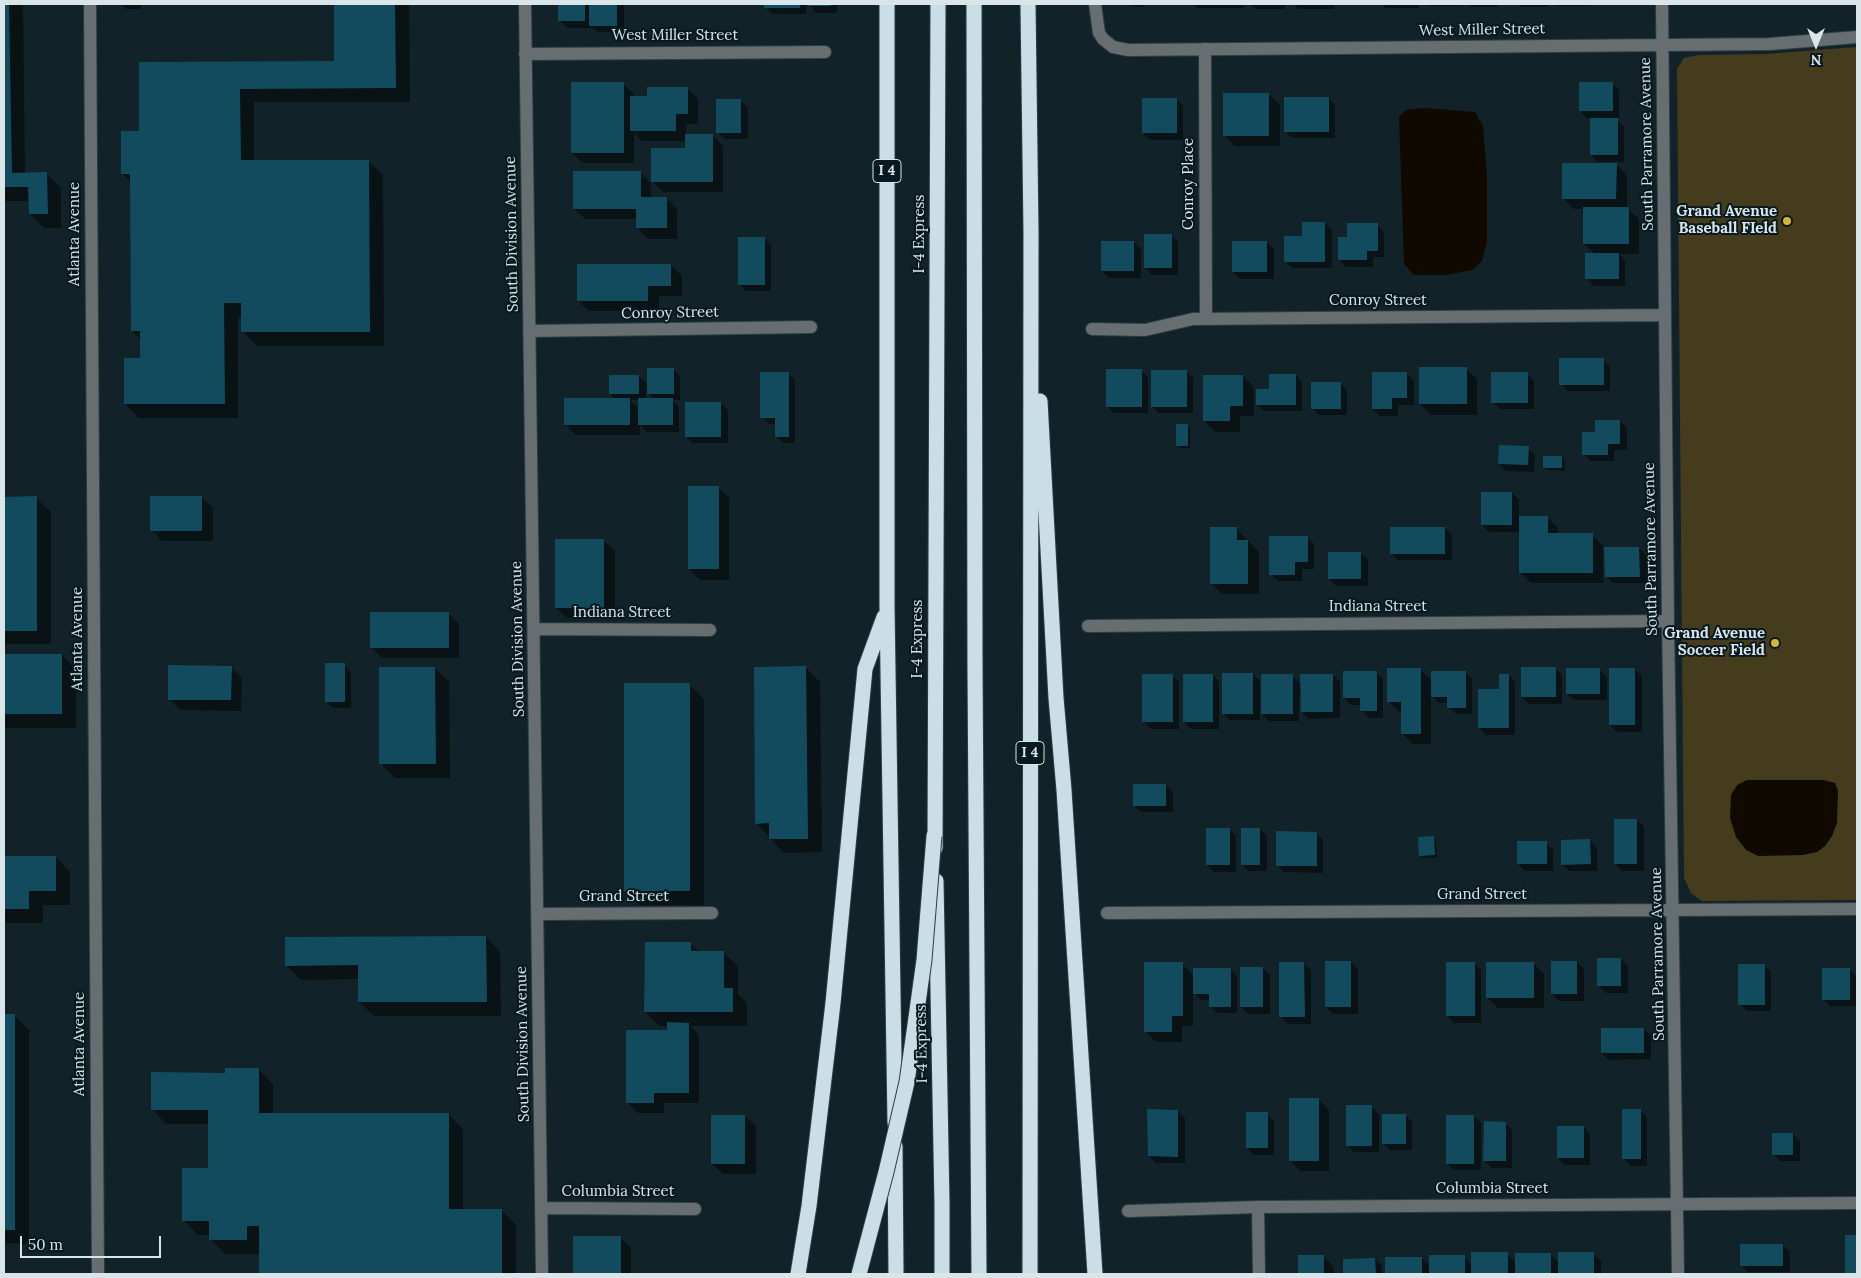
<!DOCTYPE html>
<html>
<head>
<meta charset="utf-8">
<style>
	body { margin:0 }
	#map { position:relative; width:1861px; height:1278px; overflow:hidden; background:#112329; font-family:Lora,serif }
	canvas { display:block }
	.frame { position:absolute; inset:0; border:5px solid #dae5e9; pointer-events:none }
	.north { position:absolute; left:1791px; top:20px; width:50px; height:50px; -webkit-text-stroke:4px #08191f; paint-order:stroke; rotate:180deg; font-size:14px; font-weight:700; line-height:20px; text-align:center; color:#dae5e9 }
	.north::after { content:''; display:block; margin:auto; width:18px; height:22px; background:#dae5e9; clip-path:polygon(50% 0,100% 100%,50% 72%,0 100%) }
	.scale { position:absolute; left:20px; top:1236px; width:141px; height:22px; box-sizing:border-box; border:2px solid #dae5e9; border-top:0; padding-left:6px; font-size:15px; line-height:18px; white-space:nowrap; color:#dae5e9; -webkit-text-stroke:4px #08191f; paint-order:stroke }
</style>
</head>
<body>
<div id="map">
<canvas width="1861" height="1278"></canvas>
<div class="frame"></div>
<div class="north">N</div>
<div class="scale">50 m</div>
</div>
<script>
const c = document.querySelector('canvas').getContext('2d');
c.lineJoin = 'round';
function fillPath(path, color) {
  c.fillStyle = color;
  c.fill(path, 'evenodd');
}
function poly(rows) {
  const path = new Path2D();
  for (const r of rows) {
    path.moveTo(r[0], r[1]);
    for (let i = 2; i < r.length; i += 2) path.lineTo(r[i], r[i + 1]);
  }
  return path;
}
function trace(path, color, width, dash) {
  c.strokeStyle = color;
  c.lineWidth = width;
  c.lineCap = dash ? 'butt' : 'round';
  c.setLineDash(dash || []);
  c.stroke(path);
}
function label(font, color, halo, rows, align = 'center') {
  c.font = font + ' Lora,serif';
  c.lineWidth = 4;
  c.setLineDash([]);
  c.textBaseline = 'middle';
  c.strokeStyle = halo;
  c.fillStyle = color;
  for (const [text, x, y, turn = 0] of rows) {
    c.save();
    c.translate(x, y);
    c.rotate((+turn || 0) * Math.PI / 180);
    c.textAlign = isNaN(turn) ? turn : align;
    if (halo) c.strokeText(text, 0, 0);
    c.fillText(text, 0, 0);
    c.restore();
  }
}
fillPath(poly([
	[1857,47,1857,900,1702,901,1691,893,1684,878,1677,69,1684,58,1699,55,1766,54]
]), '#453c1d');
fillPath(poly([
	[1424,108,1475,112,1483,126,1487,176,1487,242,1482,261,1472,270,1446,275,1414,275,1404,264,1399,117,1406,110],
	[1747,780,1823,780,1835,783,1838,791,1837,823,1832,836,1825,846,1817,852,1803,855,1758,856,1746,850,1736,837,1730,818,1731,795,1737,785]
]), '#0f0900');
fillPath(poly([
	[4,4,23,4,25,174,46,173,61,188,61,228,44,228,30,214,30,201,4,201],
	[120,4,141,4,141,9,126,9],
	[335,4,409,4,410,102,254,102,254,162,368,161,383,175,384,346,257,346,243,332,243,317,238,317,238,418,139,418,125,404,141,360,141,340,132,331,132,183,123,174,140,132,140,63,335,62],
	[560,4,624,4,624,32,597,32,593,28,567,28,560,21],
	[765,4,806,4,806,14,772,14,765,7],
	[809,4,837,4,837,13,816,13],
	[1128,4,1144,4,1144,7,1131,6],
	[1193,4,1244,4,1244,8,1197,8],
	[1250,4,1285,4,1285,9,1255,9],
	[1293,4,1334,4,1334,9,1298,9],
	[1341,4,1375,4,1375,5,1342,5],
	[1381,4,1419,4,1419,8,1385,8],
	[1427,4,1463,4,1463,6,1429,6],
	[1468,4,1498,4,1498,7,1471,7],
	[1518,4,1548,4,1548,7,1521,7],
	[1555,4,1590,4,1590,6,1557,6],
	[1612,83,1619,90,1619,118,1616,118,1624,127,1624,162,1598,162,1591,155,1591,118,1587,118,1580,111],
	[623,84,634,94,634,98,648,98,687,88,698,99,698,124,686,124,686,135,712,135,723,146,723,192,663,192,652,181,687,149,687,141,642,141,634,133,634,163,583,163,572,153],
	[1269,95,1280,105,1280,146,1235,146,1225,136],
	[1328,98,1335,105,1335,138,1292,138,1285,131],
	[1176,99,1183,106,1183,140,1150,140,1143,133],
	[741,101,748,108,748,139,725,139,718,132],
	[1616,164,1627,175,1627,208,1639,219,1639,254,1619,254,1625,261,1625,286,1594,286,1587,279,1595,254,1584,244,1584,209,1574,209,1563,198],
	[640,172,651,183,651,198,666,198,677,209,677,239,648,239,638,228,638,219,585,219,574,209],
	[1325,223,1332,230,1332,268,1292,268,1285,261,1303,237],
	[1377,225,1384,232,1384,257,1373,257,1373,267,1346,267,1339,260,1349,239],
	[1171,235,1178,242,1178,275,1152,275,1145,268],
	[764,238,771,245,771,291,746,291,739,284],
	[1134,242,1141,249,1141,278,1109,278,1102,271],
	[1267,242,1274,249,1274,279,1240,279,1233,272],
	[671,265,682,276,682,296,659,296,659,311,589,311,578,301],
	[1603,360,1610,367,1610,391,1568,391,1561,384],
	[673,369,680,376,680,400,673,400,679,407,679,432,646,432,640,425,640,435,576,435,566,425,616,400,610,394,639,376,648,385],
	[646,391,654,400,646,400],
	[630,400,639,400,639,409],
	[1466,369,1477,379,1477,415,1431,415,1420,404],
	[1141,371,1148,378,1148,413,1114,413,1107,406],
	[1187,372,1193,378,1193,413,1159,413,1152,406],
	[788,373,795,380,795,443,783,443,776,436,776,424,769,424,762,417],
	[1407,374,1414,381,1414,405,1398,405,1398,416,1380,416,1373,409],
	[1527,374,1534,381,1534,409,1500,409,1493,402],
	[1296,375,1302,382,1302,411,1264,411,1257,405,1270,390],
	[1243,376,1254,387,1254,416,1240,416,1240,432,1215,432,1205,421],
	[1340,383,1347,390,1347,415,1319,415,1312,408],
	[721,403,728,410,728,443,693,443,686,436],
	[1620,421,1627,428,1627,450,1614,450,1614,461,1591,461,1584,454,1596,434],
	[1187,425,1190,428,1190,448,1180,448,1177,445],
	[1528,448,1535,455,1534,472,1506,471,1499,464],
	[1562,457,1565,460,1565,471,1547,470,1544,467],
	[718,487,729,498,729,580,700,580,689,569],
	[1512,493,1519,500,1519,517,1547,517,1558,528,1558,535,1592,535,1603,545,1603,583,1531,583,1521,573,1521,532,1489,532,1482,525],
	[4,498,36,498,51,512,51,644,4,644],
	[202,498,213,508,213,541,162,541,152,530],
	[1236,528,1259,552,1259,594,1222,594,1211,583],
	[1445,528,1452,535,1452,560,1398,560,1391,553],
	[1307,537,1314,544,1314,569,1302,569,1302,581,1278,581,1271,574],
	[604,541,615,551,615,618,567,618,556,608],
	[1639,548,1646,555,1646,583,1613,583,1606,576],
	[1361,553,1368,560,1368,586,1336,586,1329,579],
	[448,613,459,624,459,658,382,658,371,647],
	[4,655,62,655,76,669,76,728,4,728],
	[344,665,351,672,351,708,333,708,326,701],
	[231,667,242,678,241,711,180,710,169,699],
	[435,668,449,682,450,778,395,778,381,763],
	[806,668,820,682,822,852,784,853,756,823],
	[1555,668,1562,675,1562,704,1529,704,1522,697],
	[1635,669,1642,676,1642,732,1617,732,1610,725],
	[1421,670,1432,681,1465,672,1472,679,1472,714,1456,714,1449,707,1449,703,1439,703,1431,695,1431,744,1413,744,1402,733,1402,712,1399,712,1389,701],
	[1600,670,1607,677,1607,700,1574,700,1567,693],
	[1376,672,1383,679,1383,718,1369,718,1362,711,1362,705,1351,705,1344,698],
	[1253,674,1260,681,1260,720,1230,720,1223,713],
	[1172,675,1179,682,1179,729,1151,729,1144,722],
	[1213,675,1219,682,1219,729,1191,729,1184,722],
	[1333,675,1340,682,1340,718,1309,719,1302,712,1302,698,1299,698,1299,721,1269,721,1262,714,1292,676,1302,685],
	[1509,675,1515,682,1515,735,1486,735,1479,728],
	[689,684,704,699,704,905,639,905,625,890],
	[1166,785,1173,792,1173,812,1141,812,1134,805],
	[1637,820,1644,827,1644,871,1622,871,1615,864],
	[1229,829,1236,836,1236,872,1214,872,1207,865],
	[1260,829,1267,836,1267,871,1249,871,1242,864],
	[1316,833,1323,840,1323,873,1284,872,1277,865],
	[1433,837,1436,840,1437,858,1423,858,1420,855],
	[1590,841,1597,848,1597,871,1569,871,1562,864],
	[1546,843,1553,850,1553,871,1525,871,1518,864],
	[4,857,56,857,70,872,70,905,43,905,43,923,4,923],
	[486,937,500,952,501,1016,374,1016,359,1002,359,979,301,980,286,965],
	[690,943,700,952,723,952,738,966,738,994,747,1003,747,1026,690,1026,699,1035,699,1103,664,1103,664,1113,638,1113,627,1102,668,1032,668,1026,660,1026,645,1012],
	[1621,959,1628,966,1628,993,1606,993,1599,986],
	[1351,962,1358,969,1358,1014,1333,1014,1326,1007],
	[1577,962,1584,969,1584,1001,1559,1001,1552,994],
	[1182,964,1194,976,1230,969,1237,976,1237,1013,1217,1013,1210,1006,1210,1000,1201,1000,1193,992,1193,1026,1182,1026,1182,1042,1156,1042,1145,1031],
	[1304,964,1311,970,1311,1024,1288,1024,1281,1017],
	[1475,964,1481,970,1481,1023,1454,1023,1447,1016],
	[1534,964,1544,974,1544,1008,1498,1008,1487,997],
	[1764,965,1771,972,1771,1011,1747,1011,1740,1004],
	[1263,968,1270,975,1270,1014,1248,1014,1241,1007],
	[1849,969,1856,976,1856,1006,1830,1006,1823,999],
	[4,1015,15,1016,29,1030,29,1244,4,1243],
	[1644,1029,1651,1036,1651,1059,1609,1060,1602,1053],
	[259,1070,273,1084,273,1114,449,1115,463,1129,463,1210,502,1211,516,1225,516,1274,261,1274,261,1254,225,1254,210,1239,210,1235,198,1235,183,1220,209,1170,209,1124,166,1124,152,1109,227,1074],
	[1318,1099,1329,1110,1329,1171,1301,1171,1290,1160],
	[1372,1107,1379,1114,1379,1152,1354,1152,1347,1145],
	[1640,1110,1647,1117,1647,1166,1631,1166,1624,1159],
	[1178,1111,1185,1118,1185,1163,1156,1163,1149,1156],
	[1267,1114,1274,1121,1274,1155,1254,1155,1247,1148],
	[1405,1115,1412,1122,1412,1150,1390,1150,1383,1143],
	[745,1116,756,1126,756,1174,723,1174,712,1164],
	[1474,1116,1481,1123,1481,1170,1454,1170,1447,1164],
	[1505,1123,1512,1130,1512,1168,1492,1168,1485,1161],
	[1584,1127,1590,1134,1590,1165,1565,1165,1558,1158],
	[1793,1134,1800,1141,1800,1161,1780,1161,1773,1154],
	[575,1237,620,1237,631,1248,631,1274,575,1274],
	[1783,1245,1790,1252,1790,1272,1748,1272,1741,1265],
	[1507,1254,1516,1263,1551,1255,1559,1263,1594,1254,1601,1261,1601,1274,1386,1274,1386,1258,1422,1258,1430,1266,1464,1257,1472,1265],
	[1299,1257,1324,1257,1334,1267,1334,1274,1299,1274],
	[1375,1259,1382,1266,1382,1274,1345,1274,1344,1260]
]), '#0007');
fillPath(poly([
	[4,4,9,4,12,173,47,172,48,214,29,214,28,187,4,187],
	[334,4,395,4,396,88,240,89,241,160,369,160,370,332,241,332,241,303,224,303,225,404,124,404,124,358,140,358,140,331,131,331,130,174,121,174,121,131,139,131,139,62,334,61],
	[558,4,585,4,585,21,558,21],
	[589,4,617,4,617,26,589,26],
	[764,4,800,4,800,8,764,8],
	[808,4,831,4,831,6,808,6],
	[571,82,624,82,624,153,571,153],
	[1579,82,1613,82,1613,111,1579,111],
	[647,87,688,87,688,114,676,114,676,131,630,131,630,96,647,96],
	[1223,93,1269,93,1269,136,1223,136],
	[1284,97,1329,97,1329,132,1284,132],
	[1142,98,1177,98,1177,133,1142,133],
	[716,99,741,99,741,133,716,133],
	[1590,118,1618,118,1618,155,1590,155],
	[685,134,713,134,713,182,651,182,651,148,685,148],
	[1562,163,1617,163,1616,199,1562,199],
	[573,171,641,171,641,197,667,197,667,228,636,228,636,209,573,209],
	[1583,207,1629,207,1629,244,1583,244],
	[1302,222,1325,222,1325,262,1284,262,1284,236,1302,236],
	[1347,223,1378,223,1378,251,1367,251,1367,260,1338,260,1338,237,1347,237],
	[1144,234,1172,234,1172,268,1144,268],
	[738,237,765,237,765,285,738,285],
	[1101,241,1134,241,1134,271,1101,271],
	[1232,241,1267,241,1267,272,1232,272],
	[1585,253,1619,253,1619,279,1585,279],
	[577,264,671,264,671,286,648,286,648,301,577,301],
	[1559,358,1604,358,1604,385,1559,385],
	[1419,367,1467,367,1467,404,1419,404],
	[647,368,674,368,674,394,647,394],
	[1106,369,1142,369,1142,407,1106,407],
	[1151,370,1187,370,1187,407,1151,407],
	[760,372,789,372,789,437,775,437,775,418,760,418],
	[1372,372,1407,372,1407,398,1392,398,1392,409,1372,409],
	[1491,372,1528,372,1528,403,1491,403],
	[1269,374,1296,374,1296,405,1256,405,1256,389,1269,389],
	[609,375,639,375,639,394,609,394],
	[1203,375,1243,375,1243,406,1230,406,1230,421,1203,421],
	[1311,382,1341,382,1341,409,1311,409],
	[564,398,630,398,630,425,564,425],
	[638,398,673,398,673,425,638,425],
	[685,402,721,402,721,437,685,437],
	[1595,420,1620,420,1620,444,1608,444,1608,455,1582,455,1582,432,1595,432],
	[1176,424,1188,424,1188,446,1176,446],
	[1499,445,1529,446,1528,465,1498,464],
	[1543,456,1562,456,1562,468,1543,468],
	[688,486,719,486,719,569,688,569],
	[1481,492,1512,492,1512,525,1481,525],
	[37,496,37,631,4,631,4,497],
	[150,496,202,496,202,531,150,531],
	[1519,516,1548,516,1548,533,1593,533,1593,573,1519,573],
	[1210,527,1237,527,1237,540,1248,540,1248,584,1210,584],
	[1390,527,1445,527,1445,554,1390,554],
	[1269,536,1308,536,1308,562,1295,562,1295,575,1269,575],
	[555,539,604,539,604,608,555,608],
	[1604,547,1639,547,1640,577,1605,577],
	[1328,552,1361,552,1361,579,1328,579],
	[370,612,449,612,449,648,370,648],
	[4,654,62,654,62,714,4,714],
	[325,663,345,663,345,702,325,702],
	[168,665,232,666,231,700,168,700],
	[806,666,808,839,769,839,769,823,755,824,754,667],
	[379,667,435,667,436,764,379,764],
	[1521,667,1556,667,1556,697,1521,697],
	[1387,668,1421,668,1421,734,1401,734,1401,702,1387,702],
	[1566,668,1600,668,1600,694,1566,694],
	[1609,668,1635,668,1635,725,1609,725],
	[1343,671,1377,671,1377,711,1360,711,1360,698,1343,698],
	[1431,671,1466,671,1466,708,1447,708,1447,697,1431,697],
	[1222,673,1253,673,1253,714,1222,714],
	[1142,674,1173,674,1173,722,1142,722],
	[1183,674,1213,674,1213,722,1183,722],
	[1261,674,1293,674,1293,714,1261,714],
	[1300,674,1333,674,1333,712,1301,712],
	[1499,674,1509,674,1509,728,1478,728,1478,689,1499,689],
	[624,683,690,683,690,891,624,891],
	[1133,784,1166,784,1166,806,1133,806],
	[1614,819,1637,819,1637,864,1614,864],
	[1206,828,1230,828,1230,865,1206,865],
	[1241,828,1260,828,1260,865,1241,865],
	[1276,831,1317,832,1317,866,1276,866],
	[1434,836,1435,855,1419,856,1418,837],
	[1590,839,1591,864,1561,865,1561,840],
	[1517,841,1547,841,1547,864,1517,864],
	[4,856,56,856,56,891,29,891,29,909,4,909],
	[486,936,487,1002,358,1002,358,965,285,966,285,937],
	[645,942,691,942,691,951,724,951,724,988,733,988,733,1012,644,1012],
	[1597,958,1621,958,1621,986,1597,986],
	[1325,961,1351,961,1351,1007,1325,1007],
	[1551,961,1577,961,1577,994,1551,994],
	[1144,962,1183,962,1183,1016,1172,1016,1172,1032,1144,1032],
	[1279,962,1304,962,1305,1017,1279,1017],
	[1446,962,1475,962,1475,1016,1446,1016],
	[1486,962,1534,962,1534,998,1486,998],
	[1738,964,1765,964,1765,1005,1738,1005],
	[1240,967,1263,967,1263,1007,1240,1007],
	[1193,968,1231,968,1231,1007,1209,1007,1209,994,1193,994],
	[1822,968,1850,968,1850,1000,1822,1000],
	[4,1014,15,1014,15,1230,4,1230],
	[667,1022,689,1023,689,1093,654,1093,654,1103,626,1103,626,1030,667,1030],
	[1601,1028,1644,1028,1644,1053,1601,1053],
	[225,1068,259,1068,259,1113,449,1113,449,1209,502,1209,502,1274,259,1274,259,1226,247,1226,247,1240,209,1240,209,1221,182,1221,182,1168,208,1168,208,1110,151,1110,151,1072,225,1073],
	[1289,1098,1319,1098,1319,1161,1289,1161],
	[1346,1105,1372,1105,1372,1146,1346,1146],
	[1147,1109,1178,1110,1178,1157,1148,1156],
	[1622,1109,1641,1109,1641,1159,1622,1159],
	[1246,1112,1268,1112,1268,1148,1246,1148],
	[1382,1114,1406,1114,1406,1144,1382,1144],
	[711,1115,745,1115,745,1164,711,1164],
	[1446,1115,1474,1115,1474,1164,1446,1164],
	[1484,1121,1506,1122,1506,1161,1483,1161],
	[1557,1126,1584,1126,1584,1158,1557,1158],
	[1772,1133,1793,1133,1793,1155,1772,1155],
	[1845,1235,1857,1235,1857,1274,1845,1274],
	[573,1236,621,1236,621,1274,573,1274],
	[1740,1244,1783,1244,1783,1266,1740,1266],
	[1471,1252,1508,1252,1508,1274,1471,1274],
	[1558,1252,1594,1252,1594,1274,1558,1274],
	[1515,1253,1551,1253,1551,1274,1515,1274],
	[1298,1255,1324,1255,1324,1274,1298,1274],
	[1429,1255,1465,1255,1465,1274,1429,1274],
	[1385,1257,1422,1257,1422,1274,1385,1274],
	[1375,1258,1376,1274,1343,1274,1343,1259]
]), '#134b5e');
const minor = poly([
	[90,4,98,1274],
	[525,4,542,1274],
	[1095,4,1099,33,1103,39,1113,47,1128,50,1770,44,1857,37],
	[1662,4,1668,621,1678,1274],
	[1205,49,1206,319],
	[525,54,825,52],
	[1092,329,1145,330,1193,319,1665,315],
	[529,331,811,327],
	[1088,626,1668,621],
	[535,629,710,630],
	[1107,913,1857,909],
	[537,914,712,913],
	[1258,1207,1259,1274],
	[541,1208,695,1209],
	[1128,1211,1258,1207,1857,1203]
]);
const highway = poly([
	[887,4,887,606,895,1123],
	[974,4,975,666,979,1274],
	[1028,4,1031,232,1030,1274],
	[1040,401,1056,698,1064,790,1095,1274],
	[935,848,938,4],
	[936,881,942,1204,942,1274],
	[895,1146,896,1274],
	[798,1274,809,1206,833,1003,865,669,884,617]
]);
trace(minor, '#2d3e44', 14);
trace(highway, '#2d3e44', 17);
trace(minor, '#666e72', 12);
trace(highway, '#c9dee7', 15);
const highwayBridge = poly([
	[859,1274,886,1172,907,1082,924,960,934,836]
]);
trace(highwayBridge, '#2d3e44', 17, []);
trace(highwayBridge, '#c9dee7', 15);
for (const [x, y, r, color] of [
	[1787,221,5,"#d8b434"],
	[1775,643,5,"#d8b434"]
]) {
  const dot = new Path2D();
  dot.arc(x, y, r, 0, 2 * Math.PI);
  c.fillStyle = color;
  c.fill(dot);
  trace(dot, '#08191f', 2);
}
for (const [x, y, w] of [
	[887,171,28],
	[1030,753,28]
]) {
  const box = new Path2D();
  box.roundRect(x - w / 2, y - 11.5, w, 23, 4);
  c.fillStyle = '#08191f';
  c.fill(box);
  trace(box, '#dae5e9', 1);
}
label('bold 14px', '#dae5e9', null, [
	["I 4",887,171],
	["I 4",1030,753]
]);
label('15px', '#dae5e9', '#08191f', [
	["West Miller Street",1482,30,-1],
	["West Miller Street",675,36],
	["South Parramore Avenue",1647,144,-91],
	["Conroy Place",1189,184,-90],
	["Atlanta Avenue",75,234,-90],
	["South Division Avenue",512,234,-91],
	["I-4 Express",920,234,-90],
	["Conroy Street",1378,301],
	["Conroy Street",670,313,-1],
	["South Parramore Avenue",1651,549,-91],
	["Indiana Street",1378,607],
	["Indiana Street",622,613],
	["Atlanta Avenue",78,639,-90],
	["South Division Avenue",518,639,-91],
	["I-4 Express",918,639,-90],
	["Grand Street",1482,895],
	["Grand Street",624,897],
	["South Parramore Avenue",1658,954,-91],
	["Atlanta Avenue",80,1044,-90],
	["South Division Avenue",523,1044,-91],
	["I-4 Express",922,1044,-91],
	["Columbia Street",1492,1189],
	["Columbia Street",618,1192]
]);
label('bold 15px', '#dae5e9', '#08191f', [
	["Grand Avenue",1777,212],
	["Baseball FIeld",1777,229],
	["Grand Avenue",1765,634],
	["Soccer Field",1765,651]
], 'right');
</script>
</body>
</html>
